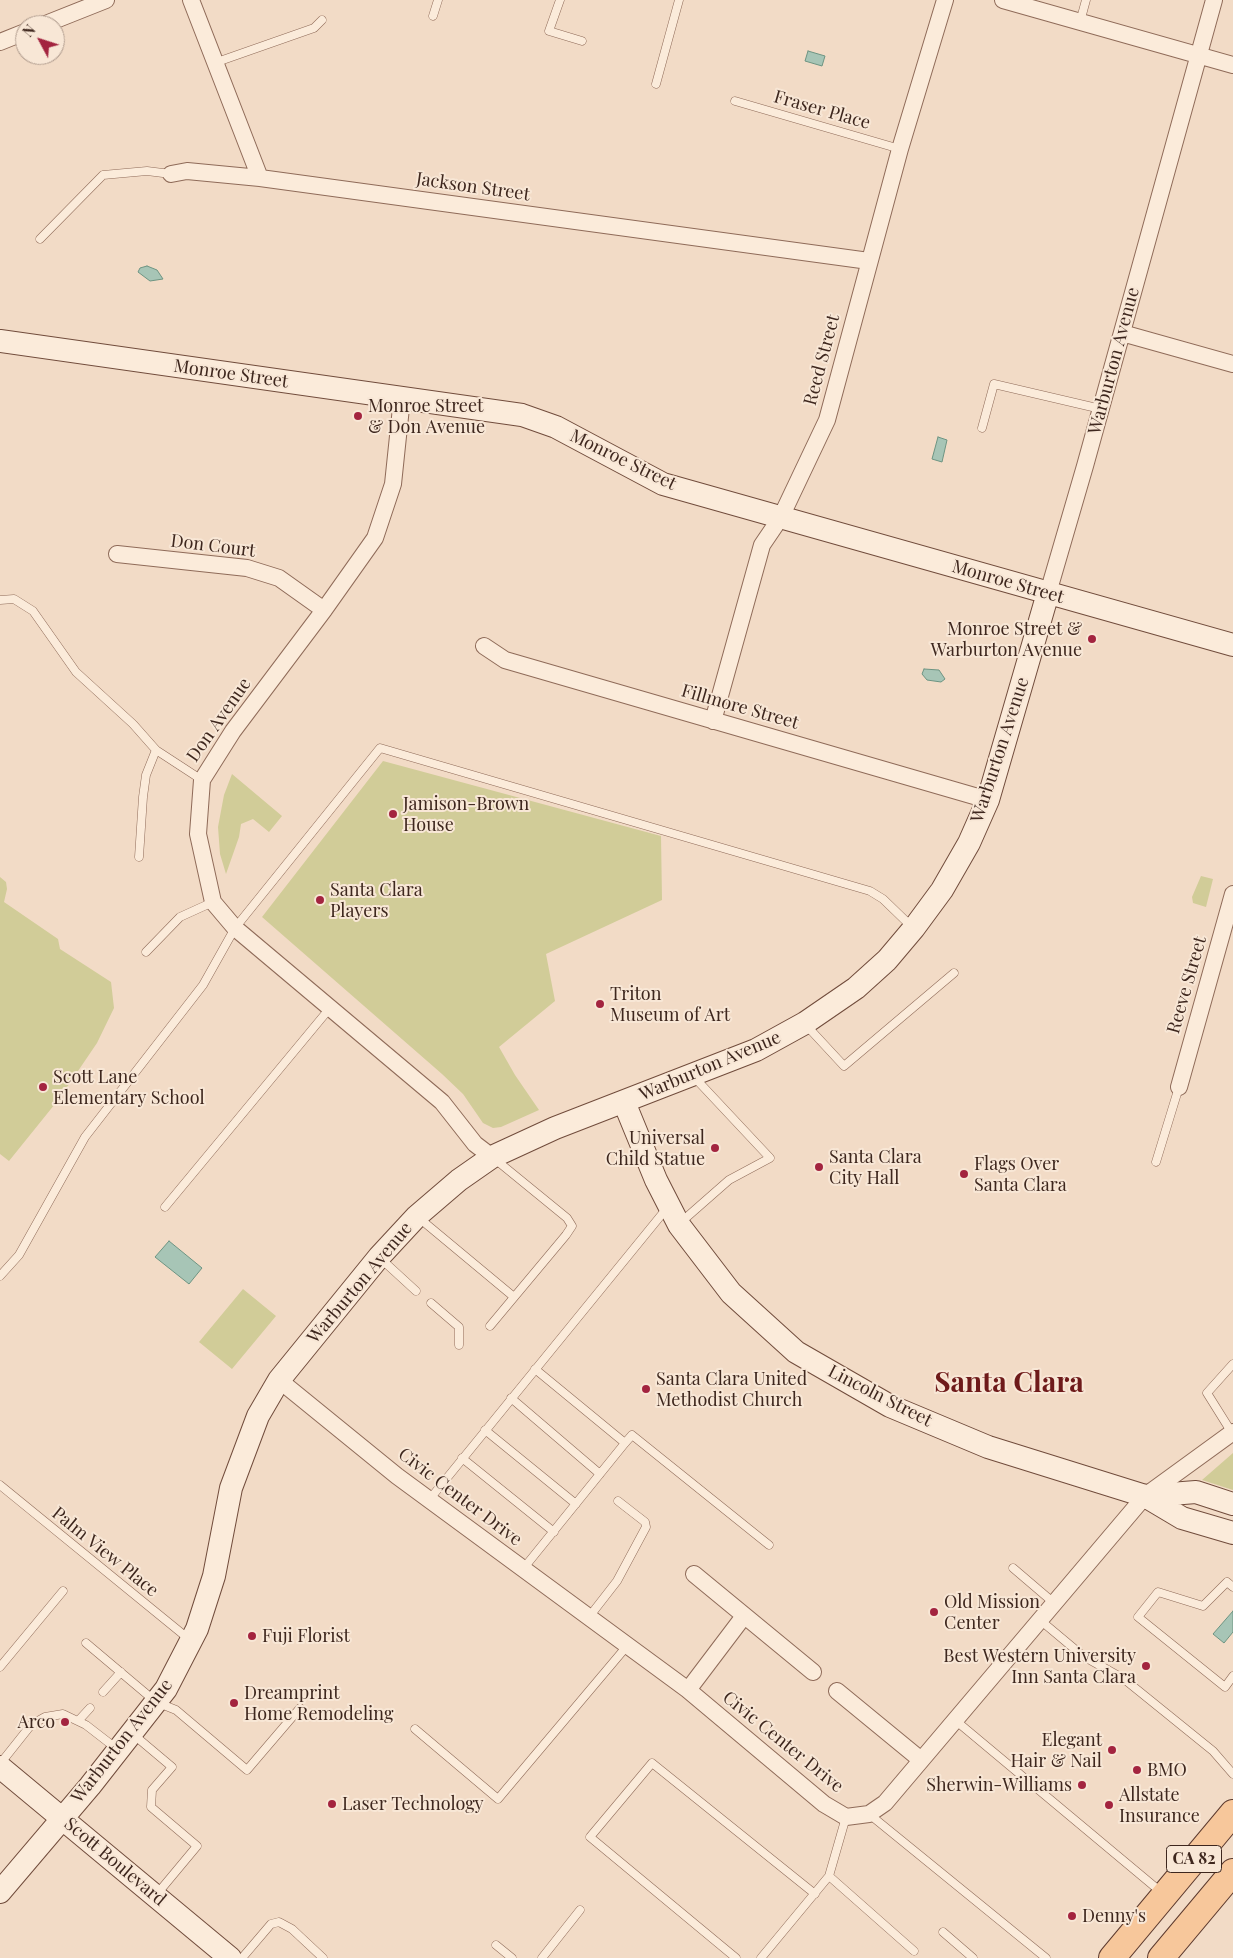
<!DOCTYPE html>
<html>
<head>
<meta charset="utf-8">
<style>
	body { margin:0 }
	#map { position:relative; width:1233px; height:1958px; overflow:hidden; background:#f2dbc6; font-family:"Playfair Display",serif }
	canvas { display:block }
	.north { position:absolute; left:15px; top:15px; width:50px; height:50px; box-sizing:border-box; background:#f8e7d6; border:1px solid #ae9a8c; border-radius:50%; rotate:310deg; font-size:14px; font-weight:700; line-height:20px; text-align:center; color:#3e271e }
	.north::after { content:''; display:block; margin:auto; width:18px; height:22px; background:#a3243f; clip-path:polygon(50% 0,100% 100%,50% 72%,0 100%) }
</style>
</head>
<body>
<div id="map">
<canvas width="1233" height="1958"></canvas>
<div class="north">N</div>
</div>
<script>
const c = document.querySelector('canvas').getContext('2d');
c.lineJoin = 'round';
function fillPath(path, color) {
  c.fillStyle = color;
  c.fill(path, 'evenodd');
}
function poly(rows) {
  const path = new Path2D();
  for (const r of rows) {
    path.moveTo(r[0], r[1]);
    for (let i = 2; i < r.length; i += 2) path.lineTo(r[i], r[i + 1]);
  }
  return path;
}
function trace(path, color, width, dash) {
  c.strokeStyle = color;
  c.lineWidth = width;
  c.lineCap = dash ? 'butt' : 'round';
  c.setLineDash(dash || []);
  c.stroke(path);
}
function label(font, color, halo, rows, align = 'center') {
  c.font = font + ' "Playfair Display",serif';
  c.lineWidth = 4;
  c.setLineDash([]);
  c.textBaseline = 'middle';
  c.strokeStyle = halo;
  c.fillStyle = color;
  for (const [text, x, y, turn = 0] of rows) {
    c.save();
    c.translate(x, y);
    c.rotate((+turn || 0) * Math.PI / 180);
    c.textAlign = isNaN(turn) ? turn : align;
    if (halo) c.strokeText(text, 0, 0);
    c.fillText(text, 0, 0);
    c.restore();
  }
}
fillPath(poly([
	[383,761,661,836,662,900,546,954,555,1001,499,1047,515,1075,539,1110,501,1127,493,1128,483,1123,463,1094,442,1074,262,917],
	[232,774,282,816,269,832,253,819,241,824,239,837,226,874,220,854,218,827,224,795],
	[1201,876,1213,879,1206,907,1193,903,1192,897],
	[0,877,6,882,7,889,4,902,58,939,60,949,111,982,114,1008,97,1043,59,1099,9,1161,0,1154],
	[243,1289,276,1316,232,1369,199,1342],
	[1233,1453,1233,1490,1202,1480]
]), '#d1cc98');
const water = poly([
	[808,51,825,56,822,66,805,61,808,51],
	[147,266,157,270,163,279,150,281,138,272,140,268,147,266],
	[938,437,947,440,942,462,932,459,938,437],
	[924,669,939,670,945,679,941,682,927,680,922,674,924,669],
	[169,1241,202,1268,189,1284,155,1257,169,1241],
	[1233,1611,1233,1632,1224,1643,1213,1634,1233,1611]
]);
fillPath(water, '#a7c5b6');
trace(water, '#6d9482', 1);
const lane = poly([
	[560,0,549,31,582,41],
	[433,16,438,0],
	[1080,22,1086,0],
	[217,62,314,28,322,20],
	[656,84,679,0],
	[735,101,900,149],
	[40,239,103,175,147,171,171,174],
	[982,428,994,384,1101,409],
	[0,600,14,599,33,611,76,672,133,724,156,750,202,780],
	[139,857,143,797,146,775,156,750],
	[146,952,180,917,213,902],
	[806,1025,844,1066,954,973],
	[1156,1162,1179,1087],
	[165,1207,330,1008],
	[419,1218,514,1297],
	[680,1223,729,1180,770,1158,695,1078],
	[380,1258,416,1291],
	[0,1276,19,1255,85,1137,203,985,235,928,380,748,870,891,883,899,912,927],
	[431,1303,459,1327,459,1345],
	[490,1326,566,1235,572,1226,567,1218,496,1160],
	[511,1398,600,1474],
	[485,1430,576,1504],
	[1232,1433,1207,1393,1233,1364],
	[625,1443,632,1435,769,1545],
	[462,1458,554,1532],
	[0,1485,190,1640],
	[429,1500,667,1208],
	[1013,1568,1054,1603],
	[523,1569,625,1443,535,1369],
	[1233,1587,1227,1582,1203,1606,1158,1592,1138,1617,1225,1687,1233,1676],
	[589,1617,617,1581,646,1527,645,1522,618,1501],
	[1040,1620,1083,1656,1124,1679,1213,1751,1233,1774],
	[86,1643,156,1702,176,1710,247,1770,300,1708],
	[0,1667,63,1591],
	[103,1692,121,1672],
	[79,1720,90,1708],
	[955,1720,1161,1892],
	[415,1729,498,1799,627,1646],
	[134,1735,172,1767,152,1790,151,1807,197,1846,157,1894],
	[0,1764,31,1725,45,1717,63,1714,86,1725,117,1749],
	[869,1814,1046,1958],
	[829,1876,914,1951],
	[943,1932,973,1958],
	[496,1945,512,1958],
	[242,1958,271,1924,279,1922,292,1929,323,1958],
	[542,1958,580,1910],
	[736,1958,590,1837,652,1763,815,1894],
	[761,1958,829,1876,846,1817]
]);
const street = poly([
	[191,0,260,178,869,261],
	[1003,0,1233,65],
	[43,25,106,0],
	[0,42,25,32],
	[171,174,187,171,260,178],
	[1122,333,1233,364],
	[402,398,393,484,375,538,324,610,233,731,202,780,198,834,213,902,235,928,442,1102,475,1144,492,1157],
	[117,554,247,568,279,578,324,610],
	[1048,593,1085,466,1214,0],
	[484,646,505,660,988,800],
	[713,721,762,545,781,517,827,420,900,149,945,0],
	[1179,1087,1233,894],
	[279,1380,397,1476,688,1690,824,1804,846,1817,869,1814,885,1803,1145,1496,1233,1432],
	[694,1574,813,1672],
	[688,1690,744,1616],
	[837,1691,921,1760]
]);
const secondary = poly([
	[0,341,522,415,556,427,663,484,1233,645],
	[624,1102,656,1180,679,1225,731,1293,796,1352,890,1406,988,1447,1145,1496,1182,1518,1233,1533],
	[1145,1496,1196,1492,1233,1504],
	[0,1767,230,1958],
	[0,1892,90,1786,166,1689,197,1629,214,1576,231,1488,258,1416,279,1380,379,1257,417,1216,459,1180,492,1157,555,1128,756,1050,805,1023,856,988,887,960,914,928,942,890,969,843,988,800,1048,593]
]);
const primary = poly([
	[1112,1958,1233,1813],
	[1161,1958,1233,1872]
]);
trace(lane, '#8f6b59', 9);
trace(street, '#8f6b59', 18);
trace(secondary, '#714c3c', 24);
trace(primary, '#5d3a2e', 28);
trace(lane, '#fbebda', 8);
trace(street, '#fbebda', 16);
trace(secondary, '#fbebda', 22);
trace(primary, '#f7c79b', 26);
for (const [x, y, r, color] of [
	[358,416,5,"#a3243f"],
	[1092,639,5,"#a3243f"],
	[393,814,5,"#a3243f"],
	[320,900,5,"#a3243f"],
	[600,1004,5,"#a3243f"],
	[43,1087,5,"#a3243f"],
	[715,1148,5,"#a3243f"],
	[819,1167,5,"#a3243f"],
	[964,1174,5,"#a3243f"],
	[646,1389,5,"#a3243f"],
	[934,1612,5,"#a3243f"],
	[252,1636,5,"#a3243f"],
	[1146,1666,5,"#a3243f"],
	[234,1703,5,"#a3243f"],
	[65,1722,5,"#a3243f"],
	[1112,1750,5,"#a3243f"],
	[1137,1770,5,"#a3243f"],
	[1082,1785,5,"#a3243f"],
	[332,1804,5,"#a3243f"],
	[1109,1805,5,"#a3243f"],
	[1072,1916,5,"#a3243f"]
]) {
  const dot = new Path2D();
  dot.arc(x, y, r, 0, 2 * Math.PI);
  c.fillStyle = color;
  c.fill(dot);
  trace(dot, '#f8e7d6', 2);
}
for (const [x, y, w] of [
	[1194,1859,55]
]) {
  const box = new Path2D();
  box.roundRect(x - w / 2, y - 13.5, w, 27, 4);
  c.fillStyle = '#f8e7d6';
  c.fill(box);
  trace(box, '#3e271e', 1);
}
label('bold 16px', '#3e271e', null, [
	["CA 82",1194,1859]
]);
label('18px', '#3e271e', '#f8e7d6', [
	["Fraser Place",822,110,16],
	["Jackson Street",473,187,8],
	["Reed Street",822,360,-75],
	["Warburton Avenue",1114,361,-75],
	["Monroe Street",231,374,8],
	["Monroe Street",623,460,26],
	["Don Court",213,546,7],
	["Monroe Street",1008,582,16],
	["Fillmore Street",740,707,16],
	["Don Avenue",219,720,-55],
	["Warburton Avenue",1000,750,-72],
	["Reeve Street",1187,985,-74],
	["Warburton Avenue",710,1066,-23],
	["Warburton Avenue",360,1283,-50],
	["Lincoln Street",880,1396,27],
	["Civic Center Drive",460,1497,37],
	["Palm View Place",105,1552,39],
	["Warburton Avenue",122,1741,-52],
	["Civic Center Drive",783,1742,39],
	["Scott Boulevard",115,1862,40]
]);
label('18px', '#3e271e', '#f8e7d6', [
	["Monroe Street",368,406],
	["& Don Avenue",368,427],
	["Monroe Street &",1082,629,"right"],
	["Warburton Avenue",1082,650,"right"],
	["Jamison-Brown",403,804],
	["House",403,825],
	["Santa Clara",330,890],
	["Players",330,911],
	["Triton",610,994],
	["Museum of Art",610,1015],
	["Scott Lane",53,1077],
	["Elementary School",53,1098],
	["Universal",705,1138,"right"],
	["Child Statue",705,1159,"right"],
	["Santa Clara",829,1157],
	["City Hall",829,1178],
	["Flags Over",974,1164],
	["Santa Clara",974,1185],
	["Santa Clara United",656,1379],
	["Methodist Church",656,1400],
	["Old Mission",944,1602],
	["Center",944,1623],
	["Fuji Florist",262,1636],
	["Best Western University",1136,1656,"right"],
	["Inn Santa Clara",1136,1677,"right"],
	["Dreamprint",244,1693],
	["Home Remodeling",244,1714],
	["Arco",55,1722,"right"],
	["Elegant",1102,1740,"right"],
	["Hair & Nail",1102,1761,"right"],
	["BMO",1147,1770],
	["Sherwin-Williams",1072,1785,"right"],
	["Allstate",1119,1795],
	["Insurance",1119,1816],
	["Laser Technology",342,1804],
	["Denny's",1082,1916]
], 'left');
label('bold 28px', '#6e1a1a', '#f8e7d6', [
	["Santa Clara",1009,1383]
]);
</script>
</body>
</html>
